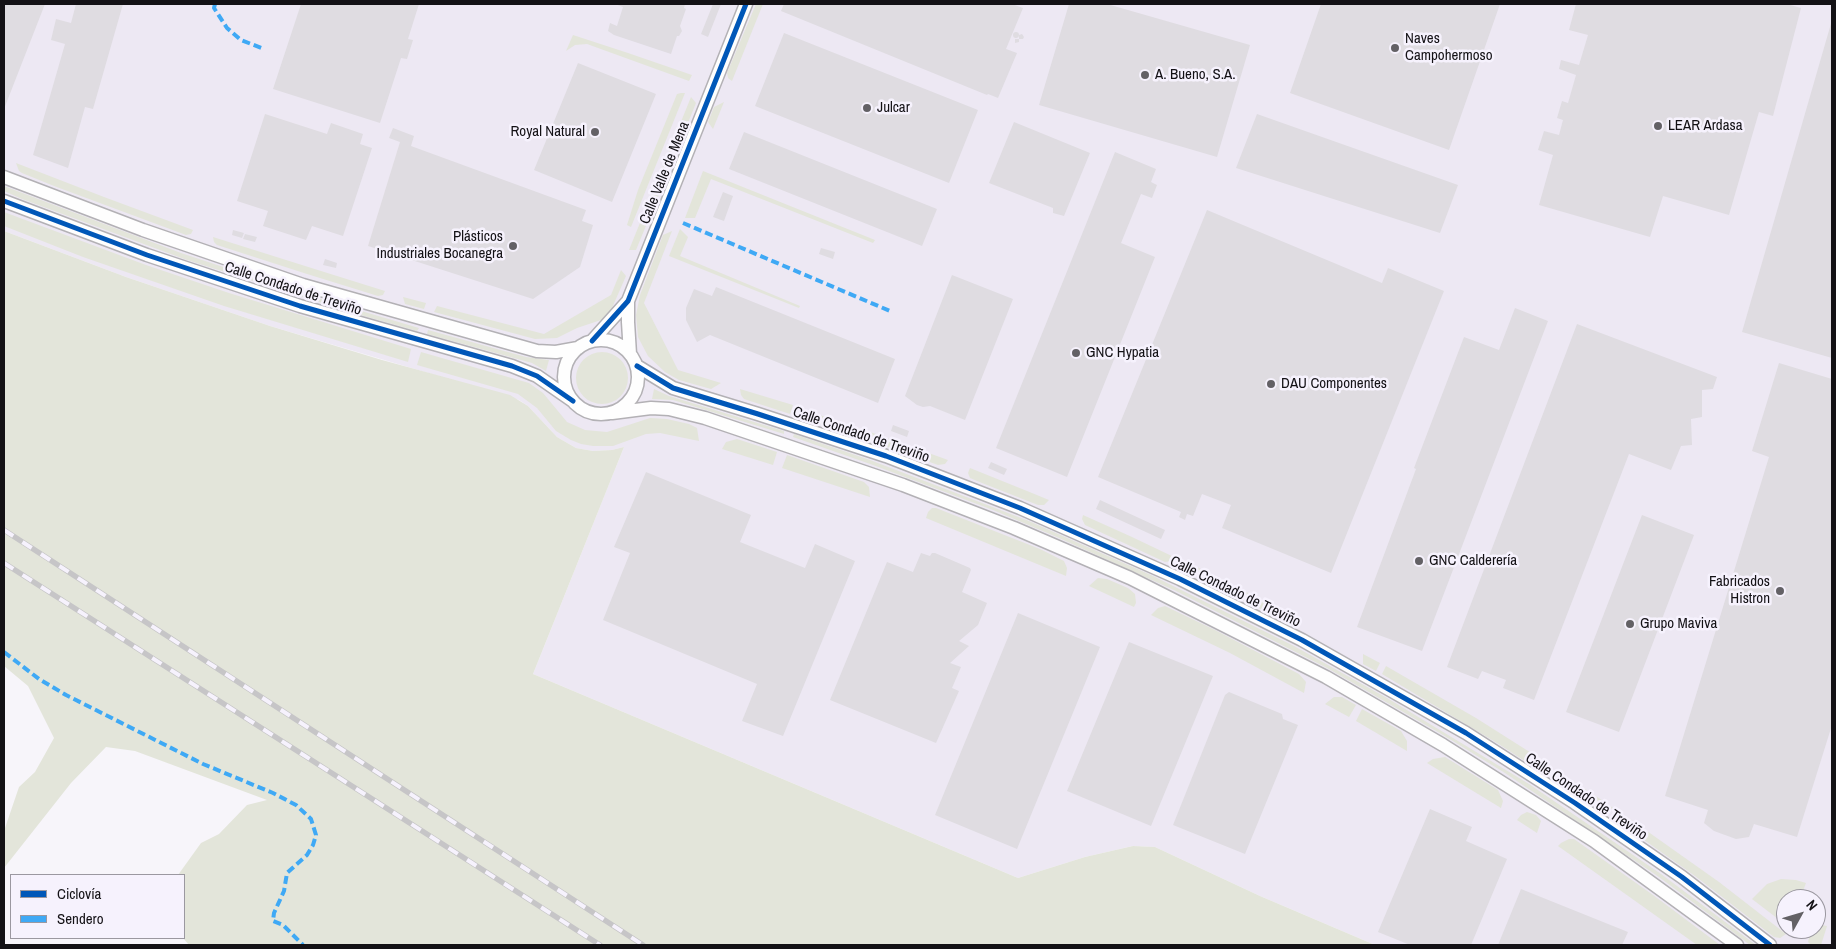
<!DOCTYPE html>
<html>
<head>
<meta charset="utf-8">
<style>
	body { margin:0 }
	#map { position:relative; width:1836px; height:949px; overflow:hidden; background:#f7f5fa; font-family:"Archivo Narrow",sans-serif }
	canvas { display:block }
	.frame { position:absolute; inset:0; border:5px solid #131115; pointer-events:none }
	.legend { position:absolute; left:10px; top:874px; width:175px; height:65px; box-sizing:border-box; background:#f6f2fd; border:1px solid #9b98a0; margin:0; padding:6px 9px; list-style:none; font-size:15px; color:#131115 }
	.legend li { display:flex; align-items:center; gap:10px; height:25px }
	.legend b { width:25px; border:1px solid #9b98a0 }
	.north { position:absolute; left:1776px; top:889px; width:50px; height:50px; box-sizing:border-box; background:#f6f2fd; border:1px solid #9b98a0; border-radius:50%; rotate:51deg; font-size:14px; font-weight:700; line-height:20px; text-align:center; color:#131115 }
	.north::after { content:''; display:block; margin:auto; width:18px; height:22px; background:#636165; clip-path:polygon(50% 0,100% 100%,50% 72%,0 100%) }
</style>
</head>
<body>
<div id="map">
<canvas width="1836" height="949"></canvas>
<div class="frame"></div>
<ul class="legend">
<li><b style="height:6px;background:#0057b8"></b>Ciclovía</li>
<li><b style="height:6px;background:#3fa9f5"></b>Sendero</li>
</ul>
<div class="north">N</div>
</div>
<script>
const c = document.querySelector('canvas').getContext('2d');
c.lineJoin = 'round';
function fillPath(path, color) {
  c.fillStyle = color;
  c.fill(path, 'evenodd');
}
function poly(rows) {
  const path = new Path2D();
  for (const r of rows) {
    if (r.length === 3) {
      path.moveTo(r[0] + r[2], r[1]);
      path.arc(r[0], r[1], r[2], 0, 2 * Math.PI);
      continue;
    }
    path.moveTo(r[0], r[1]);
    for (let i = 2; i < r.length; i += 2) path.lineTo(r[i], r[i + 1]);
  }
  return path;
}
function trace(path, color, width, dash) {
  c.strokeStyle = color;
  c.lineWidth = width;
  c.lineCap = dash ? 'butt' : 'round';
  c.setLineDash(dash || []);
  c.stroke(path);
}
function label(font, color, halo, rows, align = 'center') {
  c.font = font + ' "Archivo Narrow",sans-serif';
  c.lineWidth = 5;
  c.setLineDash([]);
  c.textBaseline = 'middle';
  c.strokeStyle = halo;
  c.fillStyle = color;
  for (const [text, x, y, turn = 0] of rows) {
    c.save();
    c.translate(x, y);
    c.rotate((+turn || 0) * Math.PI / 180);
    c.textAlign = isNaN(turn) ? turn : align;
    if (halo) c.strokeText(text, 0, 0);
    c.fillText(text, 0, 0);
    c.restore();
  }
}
fillPath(poly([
	[4,4,1832,4,1832,945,1375,945,1260,896,1155,847,1133,846,1085,857,1018,878,533,674,624,447,612,450,593,451,576,448,557,437,528,406,519,400,270,326,126,277,4,231],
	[1786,899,1816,899,1816,929,1786,929]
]), '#ede8f3');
fillPath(poly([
	[756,4,763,4,732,81,728,78,727,73],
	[573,35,628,53,692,75,689,81,587,44,575,45,566,51],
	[681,93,685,93,631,227,627,225,638,190,677,94],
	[691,97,696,103,669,170,636,250,629,250],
	[724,102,713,129,708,122,714,107],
	[16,163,104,197,193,230,191,234,186,235,54,186,22,173,19,171],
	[703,171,875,240,873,243,711,179,695,218,685,218],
	[4,186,181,253,314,297,419,328,417,331,357,314,187,260,22,199,4,191],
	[4,212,146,265,229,293,411,349,408,362,224,306,83,257,4,226],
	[680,229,688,237,680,256,800,306,799,308,669,256],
	[4,231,126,277,270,326,382,360,510,395,528,406,557,437,576,448,593,451,612,450,624,447,533,674,1018,878,1085,857,1133,846,1155,847,1260,896,1375,945,189,945,183,938,184,875,178,875,201,843,219,834,247,805,267,800,135,751,106,747,71,783,4,868,4,831,19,787,35,772,54,738,28,686,4,666],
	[672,231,644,303,678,370,721,383,711,389,679,380,665,372,648,356,638,337,636,315,640,295,663,235],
	[213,237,321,271,385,291,383,295,378,296,307,274,217,245,214,242],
	[621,270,626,276,612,308,608,313,601,320,577,328,557,338,535,339,434,312,437,306,544,334,611,295],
	[403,297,426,303,424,309,405,304],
	[428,330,526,357,549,360,546,371,532,363,427,334],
	[421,352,529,383,543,393,567,422,585,430,607,432,650,418,667,419,689,424,697,428,699,441,660,433,646,434,613,446,593,446,581,444,571,440,556,431,537,408,518,394,417,365],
	[602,378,26],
	[654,389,669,396,784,431,784,434,673,400,652,399],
	[740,389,793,405,790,414,744,399,741,395],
	[802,409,876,434,948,460,945,464,938,465,800,416],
	[794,434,870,460,1029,521,1151,575,1294,646,1387,698,1529,784,1661,874,1756,945,1750,945,1659,877,1505,773,1443,735,1327,668,1176,591,1059,538,993,510,873,465,793,437],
	[737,439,777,452,773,465,722,449,726,442],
	[787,455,864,482,869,487,870,497,782,468],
	[970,468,1032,493,1049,500,1044,505,1038,505,982,483,970,478,968,473],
	[932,508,936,508,1040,549,1064,561,1067,568,1066,576,926,518,928,512],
	[1083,515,1132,537,1176,558,1172,561,1165,562,1085,525,1082,519],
	[1197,567,1299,619,1299,620,1291,624,1198,578],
	[1098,578,1107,579,1128,588,1135,594,1136,603,1134,607,1089,586],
	[1165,606,1215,630,1299,674,1306,682,1304,693,1230,653,1151,615,1158,608],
	[1363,654,1380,663,1376,671,1363,664],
	[1386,666,1476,718,1547,763,1540,771,1497,743,1382,674],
	[1334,697,1342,697,1356,705,1349,717,1325,704],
	[1362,709,1401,731,1407,741,1407,751,1356,721],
	[1445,757,1498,790,1503,801,1501,808,1427,763,1433,759],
	[1562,774,1593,794,1613,808,1606,813,1603,812,1564,786,1561,780],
	[1527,812,1536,815,1541,821,1537,833,1517,820,1521,815],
	[1630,819,1719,882,1786,934,1780,938,1774,937,1695,876,1630,830,1628,824],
	[1569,839,1574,839,1653,895,1720,945,1697,945,1558,846,1561,843],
	[1781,879,1796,880,1806,883,1800,899,1786,899,1786,925,1752,899,1767,884],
	[1816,924,1827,926,1821,945,1811,945,1808,942,1811,929,1816,929]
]), '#e3e5da');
fillPath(poly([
	[4,4,45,4,4,109],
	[76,4,123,4,93,109,85,107,68,168,33,155,65,44,51,40,56,19,71,23],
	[301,4,419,4,408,39,413,40,407,59,401,58,380,123,273,89],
	[615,4,685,4,684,8,686,9,680,26,682,31,679,36,677,36,671,54,614,35,608,31,610,23,617,26,623,7],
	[713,4,721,4,708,37,701,34],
	[784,4,1012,4,1023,8,1006,49,1017,53,998,98,988,94,987,95,781,11],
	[1069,4,1107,4,1250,45,1217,157,1039,105],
	[1321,4,1500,4,1449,150,1290,93],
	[1576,4,1787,4,1801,8,1773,116,1759,112,1729,215,1663,196,1650,237,1539,205,1553,155,1538,150,1544,131,1559,135,1563,120,1557,118,1562,101,1568,103,1576,75,1559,69,1561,60,1579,65,1588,35,1569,30],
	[1832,20,1832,358,1742,332],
	[1016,35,3],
	[784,33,978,110,949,183,755,106],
	[1022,34,1024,37,1023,39,1019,39,1019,42,1015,43,1015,39,1019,39,1019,35],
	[578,63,656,94,612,202,534,170],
	[265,114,327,134,331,123,363,134,360,144,372,148,343,236,312,226,306,240,263,226,268,211,237,201],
	[1257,114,1458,185,1440,233,1236,168],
	[1014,122,1090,153,1064,216,1053,213,1053,208,989,183],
	[393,128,414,136,411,146,586,210,582,221,593,225,580,267,533,299,368,246,400,142,389,138],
	[744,132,937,209,922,246,729,169],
	[1115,152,1156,169,1151,182,1157,185,1152,198,1141,194,1121,243,1155,257,1067,477,996,448],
	[723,192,733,196,724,221,713,217],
	[1207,210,1382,283,1388,268,1444,291,1331,573,1222,528,1231,505,1202,494,1193,516,1187,514,1185,520,1179,517,1181,512,1098,477],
	[233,230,244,233,242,238,232,235],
	[245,234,257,237,255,242,243,239],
	[821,248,835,252,833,259,819,254],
	[325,259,337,263,336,268,323,265],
	[952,275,1013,299,965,420,930,406,923,407,917,405,905,396],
	[716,287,895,359,878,403,710,335,697,342,686,320,686,308,694,289,712,296],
	[1515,308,1548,321,1422,651,1357,627,1416,469,1414,468,1464,337,1499,350],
	[1577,324,1717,377,1713,389,1702,390,1702,417,1691,419,1692,445,1681,446,1671,470,1629,454,1534,700,1503,688,1506,680,1482,671,1478,679,1447,667],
	[1779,363,1832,379,1832,725,1797,837,1754,824,1749,837,1736,839,1714,831,1704,823,1708,810,1665,796,1769,457,1752,451],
	[893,425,909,431,907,437,891,431],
	[991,462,1007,469,1004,475,988,468],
	[646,472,751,515,740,542,805,568,815,544,855,561,783,736,742,721,757,684,603,620,630,553,614,547],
	[1100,500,1165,530,1161,539,1096,509],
	[1642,515,1694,535,1619,732,1566,712],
	[921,553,930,556,932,553,935,553,970,568,971,570,962,592,987,603,978,625,959,641,969,646,950,663,961,667,952,688,959,691,936,743,830,700,887,562,913,572],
	[1018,613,1100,647,1017,849,935,815],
	[1129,642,1213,676,1151,826,1067,791],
	[1229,692,1282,714,1283,719,1298,725,1245,854,1173,825,1225,695],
	[1430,809,1472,827,1466,841,1507,859,1471,945,1410,945,1378,932],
	[1521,889,1628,932,1622,945,1498,945]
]), '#dfdce1');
const minor = poly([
	[4,177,143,230,303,285,537,351,556,352,578,348],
	[4,201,147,255,300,306,512,366,537,376,573,401],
	[628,301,628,322,630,354],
	[601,377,37],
	[592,341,628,301,746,4],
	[637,366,673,388,758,414,886,456,1020,508,1180,579,1302,640,1466,733,1575,803,1682,877,1770,945],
	[612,413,651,408,669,409,705,418,903,485,1014,528,1130,578,1326,677,1443,745,1594,841,1737,945]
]);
trace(minor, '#b3b1b5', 15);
trace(minor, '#fefefe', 12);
const rail = poly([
	[4,530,643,945],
	[4,563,600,945]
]);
trace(rail, '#c6c5c7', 5.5);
trace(rail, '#f6f2fd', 4, [11]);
trace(poly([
	[215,4,214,8,227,28,241,40,264,49],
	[683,223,890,311],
	[4,652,39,679,66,695,203,764,273,793,296,805,311,819,316,835,313,845,307,855,287,873,284,891,274,913,273,921,283,925,303,945]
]), '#3fa9f5', 4, [8, 4]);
trace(poly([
	[4,201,147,255,300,306,512,366,537,376,573,401],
	[592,341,628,301,746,4],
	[637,366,673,388,758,414,886,456,1020,508,1180,579,1302,640,1466,733,1575,803,1682,877,1770,945]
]), '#0057b8', 5);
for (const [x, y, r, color] of [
	[1395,48,5,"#636165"],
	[1145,75,5,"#636165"],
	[867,108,5,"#636165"],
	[1658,126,5,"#636165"],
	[595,132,5,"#636165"],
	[513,246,5,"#636165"],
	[1076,353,5,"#636165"],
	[1271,384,5,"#636165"],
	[1419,561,5,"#636165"],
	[1780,591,5,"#636165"],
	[1630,624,5,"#636165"]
]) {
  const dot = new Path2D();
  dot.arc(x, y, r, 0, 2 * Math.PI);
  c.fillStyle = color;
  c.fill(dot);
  trace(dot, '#f6f2fd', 2);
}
label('15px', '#131115', '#f6f2fd', [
	["Naves",1405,39],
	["Campohermoso",1405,56],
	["A. Bueno, S.A.",1155,75],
	["Julcar",877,108],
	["LEAR Ardasa",1668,126],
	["Royal Natural",585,132,"right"],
	["Plásticos",503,237,"right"],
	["Industriales Bocanegra",503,254,"right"],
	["GNC Hypatia",1086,353],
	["DAU Componentes",1281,384],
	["GNC Calderería",1429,561],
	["Fabricados",1770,582,"right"],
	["Histron",1770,599,"right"],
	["Grupo Maviva",1640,624]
], 'left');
label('15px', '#131115', '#f6f2fd', [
	["Calle Valle de Mena",665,173,-68],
	["Calle Condado de Treviño",293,289,18],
	["Calle Condado de Treviño",861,435,19],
	["Calle Condado de Treviño",1235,592,26],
	["Calle Condado de Treviño",1586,797,34]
]);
</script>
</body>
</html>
